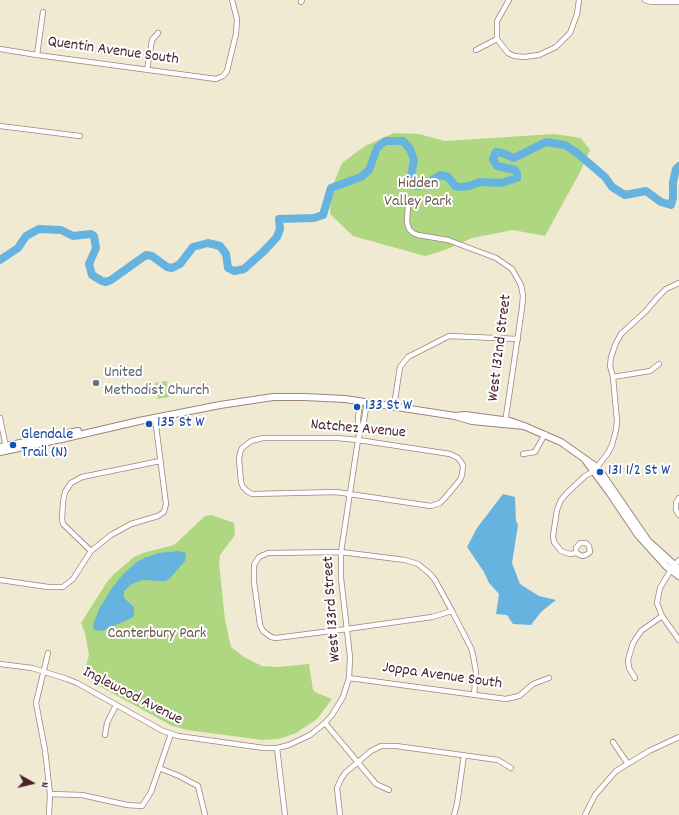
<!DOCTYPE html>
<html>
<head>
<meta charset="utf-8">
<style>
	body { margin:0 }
	#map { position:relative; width:679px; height:815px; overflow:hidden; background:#f1ead2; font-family:Dekko,sans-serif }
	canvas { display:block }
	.north { position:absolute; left:12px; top:763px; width:40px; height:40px; -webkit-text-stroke:3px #fff; paint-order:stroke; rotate:98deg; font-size:11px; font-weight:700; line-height:16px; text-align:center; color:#4a1f2b }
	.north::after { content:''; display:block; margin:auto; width:14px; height:18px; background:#4a1f2b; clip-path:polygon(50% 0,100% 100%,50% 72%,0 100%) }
</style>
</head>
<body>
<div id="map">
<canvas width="679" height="815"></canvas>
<div class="north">N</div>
</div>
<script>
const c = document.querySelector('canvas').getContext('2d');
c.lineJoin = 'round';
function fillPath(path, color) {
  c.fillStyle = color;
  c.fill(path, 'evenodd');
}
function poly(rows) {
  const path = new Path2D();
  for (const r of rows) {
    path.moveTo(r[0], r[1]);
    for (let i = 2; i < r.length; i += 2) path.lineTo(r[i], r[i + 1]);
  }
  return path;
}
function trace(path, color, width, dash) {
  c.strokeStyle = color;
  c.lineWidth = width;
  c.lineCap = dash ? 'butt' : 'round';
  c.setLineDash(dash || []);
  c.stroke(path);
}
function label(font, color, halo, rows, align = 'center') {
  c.font = font + ' Dekko,sans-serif';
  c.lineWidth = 4;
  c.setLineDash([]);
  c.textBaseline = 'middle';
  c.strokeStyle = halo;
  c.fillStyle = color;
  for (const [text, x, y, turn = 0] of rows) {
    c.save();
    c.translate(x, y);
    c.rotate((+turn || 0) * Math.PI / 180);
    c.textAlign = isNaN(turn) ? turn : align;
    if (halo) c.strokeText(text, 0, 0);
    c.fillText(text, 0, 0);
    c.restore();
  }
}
fillPath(poly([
	[394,133,419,134,445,141,554,134,581,138,590,150,579,174,545,236,513,230,472,238,445,250,425,256,353,236,330,214,331,190,342,163,365,146],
	[167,381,169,397,158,399,155,383],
	[211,515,234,523,235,535,220,555,219,563,225,620,231,647,244,657,262,666,277,667,309,664,313,690,317,693,332,699,317,719,296,733,279,739,262,740,187,730,172,726,83,677,89,655,85,633,81,623,107,582,114,574,134,557,143,553,174,545,205,516]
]), '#afd781');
fillPath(poly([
	[503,494,515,497,516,521,518,525,512,563,520,584,539,596,556,600,541,612,531,625,513,624,507,615,496,614,499,594,489,583,484,572,467,547,477,528],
	[179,551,186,553,185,561,170,578,166,581,161,581,143,580,132,584,124,591,124,598,134,607,134,615,132,618,102,631,94,630,93,625,99,609,112,588,124,573,138,561,144,558,159,553]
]), '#66b3e0');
trace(poly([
	[0,260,18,248,26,236,39,229,61,230,73,236,91,234,94,236,96,248,89,264,92,275,102,281,106,282,111,280,146,255,152,256,167,267,172,268,180,264,193,247,208,243,220,246,226,254,228,268,234,271,244,269,264,251,277,237,280,229,279,219,314,218,323,215,331,188,361,177,369,170,377,148,385,141,403,141,410,149,414,160,410,181,412,185,418,186,428,183,440,175,448,177,455,186,461,187,469,186,480,182,501,183,517,178,517,174,515,170,497,166,493,159,496,152,502,153,514,158,546,142,565,145,577,153,605,177,612,187,625,195,646,191,661,202,671,205,673,198,673,182,676,169,679,166]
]), '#66b3e0', 8);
const minor = poly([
	[509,0,497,21,497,39,508,53,514,56,524,57,539,55,556,47,570,33,577,14,579,0],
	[645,0,651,2,679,2],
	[301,2,302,0],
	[0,49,37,55,216,79,223,76,227,71,236,34,237,19,232,0],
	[476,50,497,39],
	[37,55,43,12],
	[147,70,152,40,158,33],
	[0,126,80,136],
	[408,205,407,222,409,229,413,233,418,235,448,240,496,258,512,269,521,285,523,296,522,308,505,423],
	[613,377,650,371,659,364],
	[394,406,400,367,408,357,449,336,518,339],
	[0,418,6,447],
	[358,433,358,419,360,401],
	[337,438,358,440,450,454,458,458,461,462,463,465,462,475,460,480,444,499,440,503,431,506,336,492,252,494,247,491,243,487,241,482,239,459,240,453,242,448,251,441,263,438,337,438],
	[523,454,535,452,545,434],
	[679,498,676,503,676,510,679,515],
	[91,551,63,524,62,519,63,502,65,492,71,483,82,477,160,461],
	[576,553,576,548,580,543,586,543,589,546,590,552,586,555,582,556,576,553,570,554,561,551,554,542,553,536,557,510,561,500,567,493,585,476,594,471,608,453,612,445,616,430,617,421,613,377,610,366,611,357,616,343,621,334,646,311,657,298,666,289,679,283],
	[679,560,672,568,660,588,657,603,662,616,679,640],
	[0,580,48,587,63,587,73,579,91,551,111,535,131,524,158,516,164,512,166,504,155,418],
	[452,611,432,617,347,629,276,638,271,637,263,631,260,625,254,582,254,565,259,557,268,553,341,552,405,560,418,564,430,574,435,580,452,611,471,648,473,655,476,672,474,695],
	[48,653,36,703,45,750,50,794,49,815],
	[0,664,32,668,67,679,77,683,163,731,178,736,264,748,277,748,289,745,310,735,325,723,332,715,343,697,349,678,350,657,341,578,341,552,358,440,364,420,367,402],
	[349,678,506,699,519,696,533,684,549,678],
	[635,678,629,668,628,660,633,643,641,631,662,616],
	[325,723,376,784,389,790],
	[105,735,107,723,116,705],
	[613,742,628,764],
	[277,748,285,815],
	[159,768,179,776,198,786,205,815],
	[50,794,82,795,127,805,142,806,151,792,171,734],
	[340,815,337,788,341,779,345,773,371,751,381,746,396,746,498,760,511,768],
	[454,815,457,804,464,755],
	[585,815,595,795,616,771,649,751,679,737]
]);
const major = poly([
	[524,426,561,442,595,466,602,474,648,541,679,569],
	[0,447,78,431],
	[0,452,66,438,139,421,220,405,273,397,304,397,345,399,455,416,472,421,524,426,510,421,465,415,455,416],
	[586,461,609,492,638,535,666,566,679,576]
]);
trace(minor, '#9e847e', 6);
trace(major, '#9e847e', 8);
trace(minor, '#fff', 4.5);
trace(major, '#fff', 6);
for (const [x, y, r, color] of [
	[96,383,4,"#6b7280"],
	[357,407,4,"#1a4fb4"],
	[149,424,4,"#1a4fb4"],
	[13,445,4,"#1a4fb4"],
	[600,472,4,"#1a4fb4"]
]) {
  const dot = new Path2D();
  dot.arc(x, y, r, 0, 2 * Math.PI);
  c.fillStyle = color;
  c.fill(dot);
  trace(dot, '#fff', 1.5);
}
label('16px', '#4a1f2b', '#fff', [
	["Quentin Avenue South",113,52,8],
	["West 132nd Street",501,348,-83],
	["Natchez Avenue",358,430,5],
	["West 133rd Street",333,609,-94],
	["Joppa Avenue South",442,677,8],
	["Inglewood Avenue",132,697,27]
]);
label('16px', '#685645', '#fff', [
	["Hidden",418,185],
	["Valley Park",418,203],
	["Canterbury Park",157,635]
]);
label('16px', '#5b616d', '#fff', [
	["United",104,374],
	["Methodist Church",104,392]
], 'left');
label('16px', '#164399', '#fff', [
	["133 St W",365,407],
	["135 St W",157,424],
	["Glendale",21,436],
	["Trail (N)",21,454],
	["131 1/2 St W",608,472]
], 'left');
</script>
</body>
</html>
